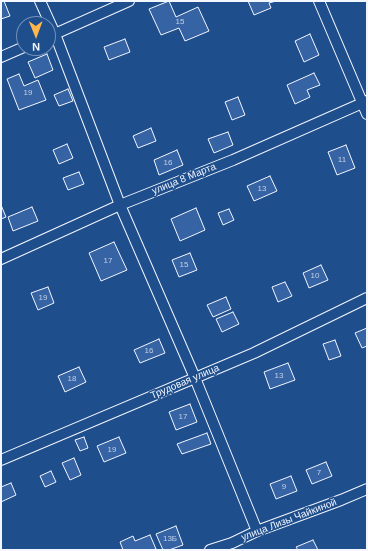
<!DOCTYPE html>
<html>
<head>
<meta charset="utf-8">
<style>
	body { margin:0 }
	#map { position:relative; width:368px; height:551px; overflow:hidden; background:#1f4e8c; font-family:Helvetica,sans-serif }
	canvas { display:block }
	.frame { position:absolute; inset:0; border:2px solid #f2f6ff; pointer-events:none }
	.north { position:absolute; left:16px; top:16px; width:40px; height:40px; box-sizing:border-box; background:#1f4e8c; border:1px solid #7391ba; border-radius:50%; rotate:179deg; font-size:11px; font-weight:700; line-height:16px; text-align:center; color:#f2f6ff }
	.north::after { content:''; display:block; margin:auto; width:14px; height:18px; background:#ffb74d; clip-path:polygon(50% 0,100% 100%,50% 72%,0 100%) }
</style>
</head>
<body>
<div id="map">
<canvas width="368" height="551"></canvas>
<div class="frame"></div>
<div class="north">N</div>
</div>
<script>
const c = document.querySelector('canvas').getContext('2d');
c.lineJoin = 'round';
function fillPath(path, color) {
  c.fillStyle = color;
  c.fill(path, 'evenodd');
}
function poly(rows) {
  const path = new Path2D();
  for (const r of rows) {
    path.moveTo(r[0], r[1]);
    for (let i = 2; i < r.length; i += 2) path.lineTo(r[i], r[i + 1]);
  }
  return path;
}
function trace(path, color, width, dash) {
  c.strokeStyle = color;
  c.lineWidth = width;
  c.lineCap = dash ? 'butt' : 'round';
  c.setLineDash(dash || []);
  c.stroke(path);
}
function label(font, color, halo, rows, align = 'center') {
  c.font = font + ' Helvetica,sans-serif';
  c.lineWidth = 3;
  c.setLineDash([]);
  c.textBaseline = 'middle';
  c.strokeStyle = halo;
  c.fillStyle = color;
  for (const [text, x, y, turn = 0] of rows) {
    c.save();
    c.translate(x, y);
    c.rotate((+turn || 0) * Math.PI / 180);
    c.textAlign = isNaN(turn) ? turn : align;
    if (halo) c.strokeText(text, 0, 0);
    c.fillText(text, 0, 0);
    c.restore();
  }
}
const building = poly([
	[1,1,4,1,10,16,1,19,1,1],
	[169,1,176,17,198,7,209,31,185,41,179,28,161,35,149,9,169,1],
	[248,1,276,1,269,3,271,8,254,15,248,1],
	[310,34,319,55,304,62,295,41,310,34],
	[125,39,130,52,109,60,104,47,125,39],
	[47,54,53,70,35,78,28,62,47,54],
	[314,73,320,85,307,90,310,97,295,104,287,85,314,73],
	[19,74,24,86,38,80,46,100,19,110,7,79,19,74],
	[68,89,73,101,59,106,54,95,68,89],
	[238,97,245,115,232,120,225,102,238,97],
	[151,128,156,141,138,148,133,136,151,128],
	[228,132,233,145,214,153,208,139,228,132],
	[67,144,73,158,59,164,53,150,67,144],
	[346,145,355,168,337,175,328,152,346,145],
	[177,150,183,165,159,175,154,160,177,150],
	[79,172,84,184,68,190,63,178,79,172],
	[270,176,277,191,254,201,247,186,270,176],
	[1,205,6,217,1,219,1,205],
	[32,207,38,221,13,231,8,217,32,207],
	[196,208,205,230,180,241,171,219,196,208],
	[229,209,234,220,223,225,218,213,229,209],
	[114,242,127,270,101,281,89,253,114,242],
	[190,253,197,270,179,277,172,260,190,253],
	[321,265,328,280,309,288,303,273,321,265],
	[285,282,292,296,278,302,272,287,285,282],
	[48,287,54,303,38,310,31,293,48,287],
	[226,297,231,309,213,317,207,305,226,297],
	[233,312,239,324,222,332,216,319,233,312],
	[367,328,367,346,362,348,355,333,367,328],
	[159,339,165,353,140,363,134,350,159,339],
	[335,340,341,356,329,360,323,344,335,340],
	[288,363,295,380,270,389,264,372,288,363],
	[79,367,86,382,65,392,58,376,79,367],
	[190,404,197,422,176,430,169,412,190,404],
	[207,433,211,444,182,454,177,444,207,433],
	[84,437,88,448,80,451,75,440,84,437],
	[119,437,126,453,104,462,97,446,119,437],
	[74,458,81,475,70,480,62,463,74,458],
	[326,462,332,476,312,484,306,470,326,462],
	[51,471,56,482,45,487,40,476,51,471],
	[291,476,297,491,276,499,270,484,291,476],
	[11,483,16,495,1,502,1,487,11,483],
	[176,526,183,545,169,550,163,550,156,534,176,526],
	[150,535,156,549,152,550,123,550,120,542,133,536,135,541,150,535],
	[313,540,318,550,298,550,296,547,313,540]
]);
fillPath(building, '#3563a3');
trace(building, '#f2f6ff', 1);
const street = poly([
	[40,1,55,34,120,205,195,378,257,531],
	[319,1,367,114],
	[48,37,129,1],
	[1,57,24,47],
	[1,259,120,205,233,160,367,101],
	[1,460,254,353,367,298],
	[210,550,232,543,257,531,341,500,367,489]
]);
trace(street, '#f2f6ff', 12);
trace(street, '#1f4e8c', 10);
label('8px', '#c3d1e8', null, [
	["15",180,22],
	["19",28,93],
	["11",342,160],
	["16",168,163],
	["13",262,189],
	["17",108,261],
	["15",184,265],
	["10",315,276],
	["19",43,298],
	["16",149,351],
	["13",279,376],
	["18",72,379],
	["17",183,417],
	["19",112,450],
	["7",319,473],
	["9",284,487],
	["13Б",170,539]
]);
label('10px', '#f2f6ff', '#1f4e8c', [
	["улица 8 Марта",184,179,-22],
	["Трудовая улица",185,382,-23],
	["улица Лизы Чайкиной",289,520,-21]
]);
</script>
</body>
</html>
